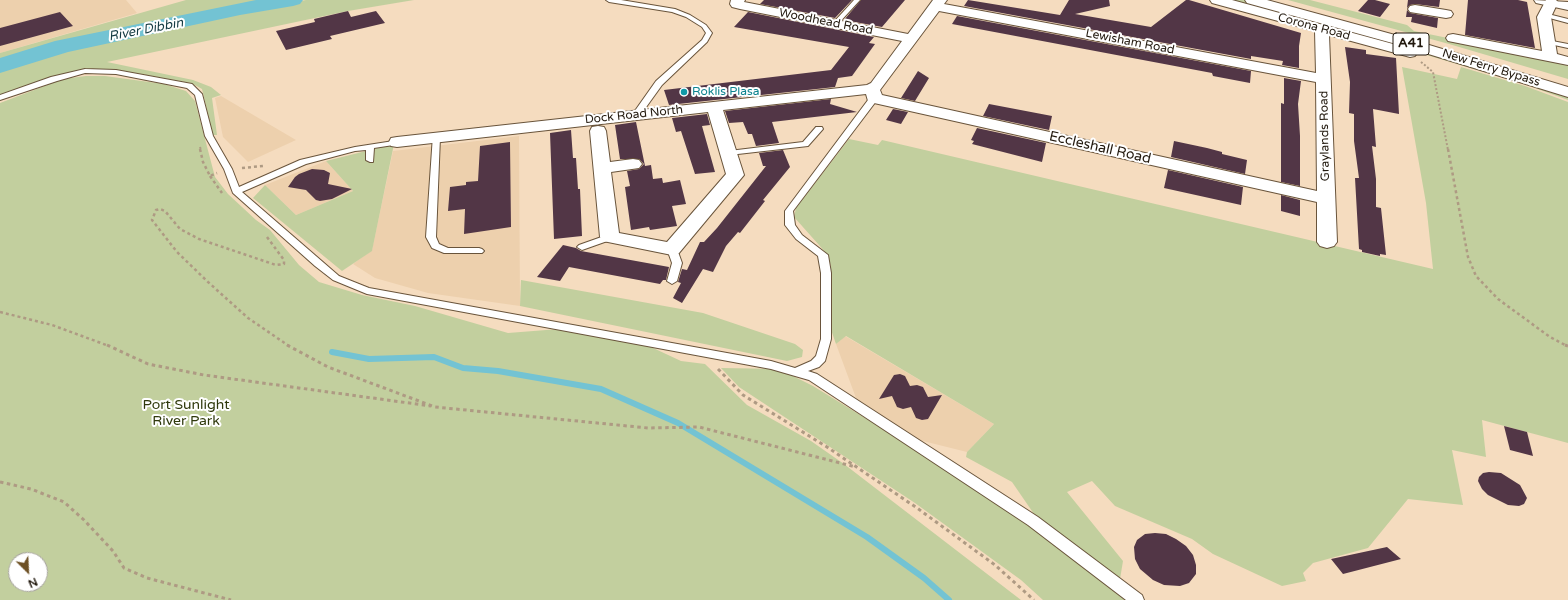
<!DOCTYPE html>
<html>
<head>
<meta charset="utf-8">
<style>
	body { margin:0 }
	#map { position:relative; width:1568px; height:600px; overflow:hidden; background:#f5dcbf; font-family:"Varela Round",sans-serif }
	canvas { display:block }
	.north { position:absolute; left:8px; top:552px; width:40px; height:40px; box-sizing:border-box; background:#fff; border:1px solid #a7a39f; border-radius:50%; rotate:156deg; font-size:11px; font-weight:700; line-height:16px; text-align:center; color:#22190e }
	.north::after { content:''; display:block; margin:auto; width:14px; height:18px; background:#6d5024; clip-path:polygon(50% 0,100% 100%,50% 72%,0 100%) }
</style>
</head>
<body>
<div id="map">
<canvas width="1568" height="600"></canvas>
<div class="north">N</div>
</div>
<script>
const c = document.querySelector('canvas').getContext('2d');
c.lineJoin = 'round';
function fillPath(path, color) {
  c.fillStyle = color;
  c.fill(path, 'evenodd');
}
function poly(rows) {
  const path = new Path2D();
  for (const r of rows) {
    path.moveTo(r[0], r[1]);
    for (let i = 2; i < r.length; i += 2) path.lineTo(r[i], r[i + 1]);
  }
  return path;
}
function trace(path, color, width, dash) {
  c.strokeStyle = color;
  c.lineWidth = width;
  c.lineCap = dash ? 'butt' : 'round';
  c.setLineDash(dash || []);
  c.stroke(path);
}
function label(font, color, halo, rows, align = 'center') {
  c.font = font + ' "Varela Round",sans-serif';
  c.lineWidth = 4;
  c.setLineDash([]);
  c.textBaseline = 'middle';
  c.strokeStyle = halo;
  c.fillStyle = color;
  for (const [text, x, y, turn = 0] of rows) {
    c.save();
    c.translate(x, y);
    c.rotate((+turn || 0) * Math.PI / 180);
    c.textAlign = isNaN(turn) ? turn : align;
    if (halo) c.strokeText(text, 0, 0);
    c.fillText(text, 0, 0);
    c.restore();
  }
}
fillPath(poly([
	[0,0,126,0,137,13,0,53],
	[221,96,296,140,248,162,223,137,215,98],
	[519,136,520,306,428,293,375,278,353,264,372,250,393,151],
	[326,161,353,191,296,215,265,185],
	[845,336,994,424,967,452,919,440,856,398,836,344]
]), '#edd0ad');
fillPath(poly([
	[186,0,275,0,211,11,60,45,0,62,0,53],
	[306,0,414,0,348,11,107,62,193,80,211,87,221,95,212,98,217,135,213,135,202,89,191,83,113,69,76,71,50,78,0,96,0,68,90,43,198,20],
	[1224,0,1244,0,1390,40,1568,94,1568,100,1521,83,1403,48],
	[1288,0,1310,0,1407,25,1414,31,1568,63,1568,79,1449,44],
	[1402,67,1457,79,1461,67,1525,86,1568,102,1568,443,1482,420,1486,457,1452,450,1463,505,1408,499,1368,548,1313,563,1303,573,1306,581,1282,586,1213,554,1192,539,1115,506,1092,481,1067,492,1123,561,1120,579,1034,514,1012,482,966,457,967,452,994,424,846,336,836,344,829,324,831,266,827,254,794,217,796,208,849,139,878,145,882,140,1433,269,1426,203],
	[86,76,105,76,164,84,186,91,195,101,215,177,228,194,256,220,270,230,299,265,319,282,362,295,415,306,508,333,559,329,651,347,681,361,705,364,747,405,811,441,844,464,1021,600,0,600,0,103,63,79],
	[16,560,40,560,40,584,16,584],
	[394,144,372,251,342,271,253,198,265,185,296,215,353,191,326,161],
	[521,280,703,313,795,344,803,350,802,357,787,361,520,306],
	[721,368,784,369,793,376,813,386,1033,521,1131,600,1043,600,1021,580,915,503,739,387]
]), '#c2cf9e');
trace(poly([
	[332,352,369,359,434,357,463,368,498,371,601,389,678,423,867,537,924,578,949,600]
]), '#73c3d3', 6);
fillPath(poly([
	[256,0,303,0,300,4,293,6,240,15,68,52,0,73,0,58,55,41,256,0]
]), '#73c3d3');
fillPath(poly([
	[764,0,852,0,835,18,760,4],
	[861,0,905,0,882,27,844,20],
	[968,0,1060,15,1069,0,1109,0,1110,6,1075,14,1151,27,1186,0,1189,0,1301,33,1299,46,1299,68,1282,65,1283,61,1251,56,1251,59,964,6],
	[1368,0,1375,0,1390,4,1380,17,1358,11],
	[1408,0,1440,0,1439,7,1415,4,1410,5,1407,8],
	[1468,0,1518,0,1527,2,1535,48,1465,35],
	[1407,10,1410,13,1438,18,1437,28,1411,22,1412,17,1406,17],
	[348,11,351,17,376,11,385,23,330,36,332,39,286,50,276,31,315,22,314,19],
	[60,12,73,26,0,46,0,28],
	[748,12,874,37,869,43,875,44,852,76,838,78,835,87,669,105,664,90,831,70,849,47,734,27],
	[957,16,1251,71,1250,83,1213,76,1212,73,952,24],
	[1345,47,1366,50,1366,54,1396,58,1399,114,1373,109,1376,147,1372,146,1376,179,1376,207,1381,208,1386,255,1380,254,1380,256,1362,252,1362,250,1359,249,1355,178,1359,178,1354,141,1354,114,1349,113,1350,82],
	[918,71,929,78,915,101,901,98],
	[1284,78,1301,81,1298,104,1300,136,1300,186,1281,182,1281,103,1284,104],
	[831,99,830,104,857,112,772,122,779,143,756,146,752,134,748,134,743,122,729,123,725,111],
	[989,104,1052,116,1049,130,983,116],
	[893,109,908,112,901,124,886,120],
	[707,114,710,125,702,126,715,172,695,174,681,131,676,132,672,118],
	[636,122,645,166,651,165,653,179,662,178,663,183,680,180,686,204,672,206,677,226,650,230,649,227,631,230,625,187,630,186,627,171,639,169,644,164,639,159,620,159,615,125],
	[977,128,1046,143,1042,162,972,144,974,141,971,140],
	[571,130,573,158,576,158,578,189,580,189,582,236,554,239,550,133],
	[1174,141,1207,148,1222,152,1222,154,1247,160,1245,174,1171,157],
	[510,142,511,227,464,234,465,209,448,211,450,187,466,185,466,182,478,181,480,146],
	[783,150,790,167,763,200,765,201,740,233,738,232,726,246,713,272,703,269,682,303,673,298,681,283,678,282,682,269,687,270,700,242,704,242,717,228,766,166,763,166,759,153],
	[312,169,324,170,330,173,328,184,352,189,332,199,320,201,316,200,306,190,288,187,295,177,299,174],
	[1168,170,1243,187,1241,205,1164,188],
	[1281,195,1300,200,1300,216,1281,211],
	[563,245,576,248,581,251,669,267,666,280,663,280,660,284,569,267,560,281,537,277],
	[900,374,905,376,910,386,917,385,923,387,928,397,942,395,928,419,922,420,916,418,911,407,903,409,897,407,892,396,879,399,894,375],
	[1504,426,1527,432,1533,456,1510,450],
	[1489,472,1501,473,1520,485,1527,498,1524,504,1519,506,1508,505,1488,495,1482,489,1478,481,1479,477,1483,473],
	[1155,533,1166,534,1176,539,1186,546,1193,555,1196,565,1196,574,1189,583,1180,586,1164,585,1153,580,1140,569,1135,559,1134,547,1137,540,1145,534],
	[1387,547,1401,559,1343,574,1331,559]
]), '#523646');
const lane = poly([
	[606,0,621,0,675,9,690,15,706,25,712,33,707,42,662,85,639,117,636,117,632,115,656,81,702,40,706,33,702,27,686,17,672,12,609,2,606,0],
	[854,0,860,0,837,25,833,25,833,23,854,0],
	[1544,13,1568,19,1568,23,1542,16,1542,14,1544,13],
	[1547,40,1568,44,1568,48,1545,43,1544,42,1547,40],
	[85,69,116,70,192,84,202,94,213,136,232,169,239,187,300,160,355,147,400,140,400,144,374,148,373,162,370,162,366,160,366,150,355,151,306,164,242,192,339,276,369,288,771,361,795,368,811,361,816,356,821,339,821,273,818,256,796,239,785,225,785,211,871,96,877,96,877,100,793,211,795,225,802,235,828,255,831,273,831,339,825,361,819,367,808,371,817,374,1038,517,1142,595,1144,600,1126,600,1028,525,809,380,771,369,367,294,333,280,315,266,233,193,224,169,205,136,195,95,187,88,116,74,85,73,57,81,0,100,0,95,51,77,85,69],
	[816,127,822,127,823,129,808,146,729,155,725,153,729,151,803,142,816,127],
	[433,135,436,135,440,137,436,237,439,244,448,248,479,248,482,249,484,251,482,253,444,253,432,248,426,237,433,135],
	[610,234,613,235,615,237,613,239,582,250,577,247,579,245,610,234],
	[672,246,677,249,682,263,677,281,672,284,667,281,672,263,667,249,672,246]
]);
const street = poly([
	[731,0,745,0,744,2,908,34,933,0,947,0,944,4,1316,73,1315,31,1212,3,1210,0,1232,0,1415,50,1417,53,1415,56,1410,57,1329,35,1337,242,1334,246,1327,248,1320,246,1317,242,1317,202,874,103,868,101,866,94,723,110,744,175,679,253,672,255,603,241,600,237,590,131,592,127,598,126,604,127,606,131,610,162,633,159,639,160,642,164,639,168,611,172,619,233,667,242,726,174,708,112,397,147,391,146,389,142,391,138,397,137,867,85,871,83,902,41,740,9,732,7,730,4,731,0],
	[939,11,1316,82,1317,191,882,95,880,90,939,11],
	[1546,0,1556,0,1558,2,1551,17,1557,54,1568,57,1568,65,1448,41,1446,38,1448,35,1453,34,1542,51,1537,17,1546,0],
	[1415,5,1446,10,1451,11,1453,14,1451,17,1446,18,1410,12,1408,9,1410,6,1415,5]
]);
const secondary = poly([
	[1534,0,1568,2,1568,10,1536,3,1534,0]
]);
const highway = poly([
	[1245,0,1267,0,1406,38,1568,87,1568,97,1396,44,1247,3,1245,0]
]);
trace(lane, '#69543b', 2);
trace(street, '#69543b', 2);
trace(secondary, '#69543b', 2);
trace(highway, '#69543b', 2);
trace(poly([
	[1421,62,1433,72,1448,150],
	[200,147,201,150]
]), '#ae9a83', 2, [2, 2]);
trace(poly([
	[200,149,203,162,210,176,217,173],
	[1448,149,1468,257,1476,276,1498,299,1550,337,1567,346],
	[242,168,263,166],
	[210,176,222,193],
	[267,237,284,260,284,264,276,265,199,239,180,229,165,211,160,209,156,210,152,220,177,252,208,282,248,318,289,346],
	[0,312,52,325,109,346]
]), '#ae9a83', 2.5, [3, 3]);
trace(poly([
	[107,345,148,364,204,375,431,406],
	[287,345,328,367,435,407,648,428,699,427,856,467],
	[1565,345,1568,346],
	[718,369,743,395,827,447,917,508,995,565,1034,600],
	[0,482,31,489,64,502,84,520,113,551,124,568,147,578,231,600]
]), '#ae9a83', 3, [3.5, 3.5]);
fillPath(lane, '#fff');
fillPath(street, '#fff');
fillPath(secondary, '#fff');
fillPath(highway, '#fff');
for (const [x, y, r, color] of [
	[684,92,4,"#0f9aa8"]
]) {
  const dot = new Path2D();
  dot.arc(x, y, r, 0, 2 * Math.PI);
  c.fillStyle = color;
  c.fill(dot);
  trace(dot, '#fff', 1.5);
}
label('12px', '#22190e', '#fff', [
	["Woodhead Road",826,22,11],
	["Corona Road",1314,27,15],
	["Lewisham Road",1130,42,11],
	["New Ferry Bypass",1491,68,17],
	["Dock Road North",634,115,-6],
	["Graylands Road",1325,136,-91]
]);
label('12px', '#0d838f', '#fff', [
	["Roklis Plasa",692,92]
], 'left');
label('italic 13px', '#153b43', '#fff', [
	["River Dibbin",146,30,-11]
]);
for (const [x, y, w] of [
	[1411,44,36]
]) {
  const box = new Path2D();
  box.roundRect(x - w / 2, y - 11, w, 22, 3);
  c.fillStyle = '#fff';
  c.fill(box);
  trace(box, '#22190e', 1);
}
label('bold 13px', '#22190e', null, [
	["A41",1411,44]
]);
label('14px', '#22190e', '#fff', [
	["Eccleshall Road",1100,148,13]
]);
label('14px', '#2f390c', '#fff', [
	["Port Sunlight",186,405],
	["River Park",186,421]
]);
</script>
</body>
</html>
